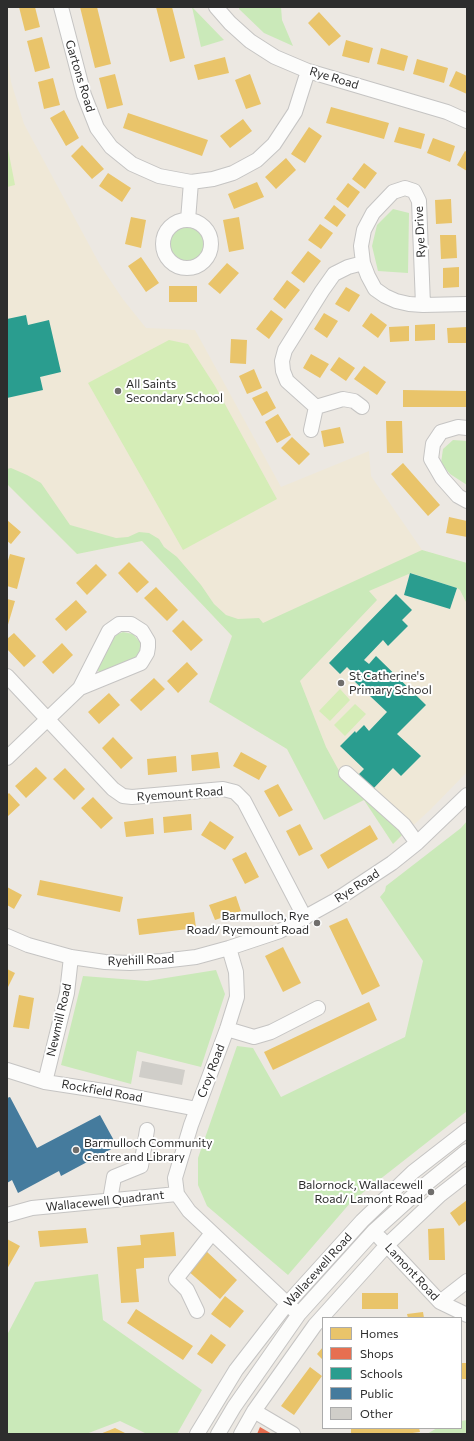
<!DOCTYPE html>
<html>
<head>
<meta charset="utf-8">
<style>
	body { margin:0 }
	#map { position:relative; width:474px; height:1441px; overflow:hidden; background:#ece8e2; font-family:Commissioner,sans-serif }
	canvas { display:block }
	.frame { position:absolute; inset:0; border:8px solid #2d2d2d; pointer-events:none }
	.legend { position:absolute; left:322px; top:1317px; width:140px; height:112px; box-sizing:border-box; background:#fff; border:1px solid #ababab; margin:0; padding:5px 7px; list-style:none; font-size:12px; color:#2d2d2d }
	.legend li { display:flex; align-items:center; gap:8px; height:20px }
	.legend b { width:20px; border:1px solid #ababab }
</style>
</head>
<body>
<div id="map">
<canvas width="474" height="1441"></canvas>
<div class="frame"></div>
<ul class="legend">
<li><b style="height:11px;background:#e9c46a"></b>Homes</li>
<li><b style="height:11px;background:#e76f51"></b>Shops</li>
<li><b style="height:11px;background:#2a9d8f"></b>Schools</li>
<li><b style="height:11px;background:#457b9d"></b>Public</li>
<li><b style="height:11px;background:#d0cec9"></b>Other</li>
</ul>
</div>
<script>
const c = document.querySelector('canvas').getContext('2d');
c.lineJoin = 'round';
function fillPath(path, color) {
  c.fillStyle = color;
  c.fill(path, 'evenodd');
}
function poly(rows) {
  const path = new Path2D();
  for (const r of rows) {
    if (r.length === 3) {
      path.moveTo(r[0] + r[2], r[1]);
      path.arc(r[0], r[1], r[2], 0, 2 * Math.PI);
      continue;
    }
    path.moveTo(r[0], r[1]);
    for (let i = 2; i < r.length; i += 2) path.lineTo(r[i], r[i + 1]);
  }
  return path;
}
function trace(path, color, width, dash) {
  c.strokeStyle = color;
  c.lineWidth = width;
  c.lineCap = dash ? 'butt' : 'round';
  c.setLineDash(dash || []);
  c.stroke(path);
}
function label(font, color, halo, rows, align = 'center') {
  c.font = font + ' Commissioner,sans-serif';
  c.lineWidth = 4;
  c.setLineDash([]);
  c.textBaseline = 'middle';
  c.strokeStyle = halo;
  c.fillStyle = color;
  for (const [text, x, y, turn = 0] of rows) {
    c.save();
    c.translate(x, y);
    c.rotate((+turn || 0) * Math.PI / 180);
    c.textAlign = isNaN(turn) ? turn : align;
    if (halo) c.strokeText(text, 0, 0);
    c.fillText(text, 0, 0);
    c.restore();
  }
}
fillPath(poly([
	[7,56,11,82,24,124,100,265,122,298,146,328,195,330,281,487,369,451,371,476,422,550,467,563,467,772,431,809,393,844,364,800,324,820,287,749,209,702,232,636,142,541,77,554,7,484]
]), '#efe8d7');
fillPath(poly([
	[192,7,224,40,201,47],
	[239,7,281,7,282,20,293,46,264,33,239,9],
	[393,209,409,213,408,273,378,271,372,246,377,225],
	[187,244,18],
	[453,440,467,441,467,485,450,474,441,463,443,449],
	[11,468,27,475,41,483,70,525,116,538,128,537,139,532,149,533,159,539,164,547,177,557,201,585,214,604,226,615,238,619,259,618,263,623,422,550,467,563,467,604,460,590,457,588,411,573,369,591,377,600,300,681,326,747,343,778,403,834,393,844,364,800,324,820,287,749,209,702,232,636,142,541,77,554,7,484,7,469],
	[123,632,133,634,140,642,141,651,136,660,101,673,99,672,97,669,106,644,118,634],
	[467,821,467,1111,351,1202,288,1275,207,1206,198,1185,198,1158,237,1046,253,1048,281,1097,405,1037,423,961,380,897,385,891,386,886,461,828],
	[216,970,225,994,201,1067,137,1051,131,1084,61,1065,83,976,147,981],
	[98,1274,103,1320,202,1390,177,1434,147,1434,120,1421,86,1434,7,1434,7,1335,35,1282],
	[467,1420,467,1434,427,1434,437,1428,461,1428,461,1421]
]), '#cae9b9');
fillPath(poly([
	[7,144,15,185,7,187],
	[169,340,188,344,215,386,277,499,183,550,88,383],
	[340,689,350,700,330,721,319,711],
	[355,704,366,714,345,736,334,725]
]), '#d5edb7');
fillPath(poly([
	[19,7,35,7,40,27,25,31],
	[80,7,97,7,111,64,95,68],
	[156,7,172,7,185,58,170,62],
	[319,12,341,36,329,46,308,23],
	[42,37,50,68,35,72,27,41],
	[346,40,373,48,369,63,342,56],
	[381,48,408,56,404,71,377,64],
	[225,57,229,73,198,80,194,65],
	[417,59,448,68,444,83,413,74],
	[456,71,467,76,467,94,449,86],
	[115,74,123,105,107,109,99,78],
	[250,74,261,104,246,109,235,80],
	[53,78,60,105,44,109,38,82],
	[331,107,389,123,384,139,326,123],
	[64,110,79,138,66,146,50,118],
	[128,113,208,140,202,156,123,128],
	[243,119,252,131,230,148,220,136],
	[309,127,322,136,305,163,291,154],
	[399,127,425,134,421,149,394,142],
	[433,138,455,146,450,162,427,153],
	[82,145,104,169,92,179,71,156],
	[465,151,467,152,467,171,457,165],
	[286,158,296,170,276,189,265,177],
	[364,163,377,173,365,189,352,179],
	[108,173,131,188,122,202,99,186],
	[257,182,264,197,234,209,228,194],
	[348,183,360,192,348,208,336,199],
	[451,199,452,223,436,224,435,200],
	[334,205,346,215,337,227,324,218],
	[131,217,146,220,141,248,125,244],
	[239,217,244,249,229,252,223,220],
	[320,224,333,233,321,249,308,240],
	[440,235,456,235,457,258,441,259],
	[308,251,321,261,304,283,291,273],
	[141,257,159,283,146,292,128,266],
	[227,263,239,273,220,294,208,284],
	[459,267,459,287,443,288,443,268],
	[287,280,300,290,285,309,273,299],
	[169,286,197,286,197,302,169,302],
	[346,287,360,295,349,312,335,304],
	[271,310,283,319,269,339,256,329],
	[324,313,338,321,327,338,314,329],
	[371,313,387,325,378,338,362,326],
	[435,324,435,340,415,341,415,325],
	[409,326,409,341,390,342,389,327],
	[467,327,467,343,448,343,447,328],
	[231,339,247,340,246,364,230,363],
	[311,354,329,364,320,378,303,368],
	[339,357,355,368,346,381,330,370],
	[364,366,386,382,377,395,354,379],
	[254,369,262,388,247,394,239,376],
	[403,390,467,391,467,407,403,407],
	[267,391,276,408,262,416,252,398],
	[278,414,291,435,277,443,265,422],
	[386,421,402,421,403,453,387,453],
	[340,427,344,443,324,447,321,431],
	[292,437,310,454,299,465,281,448],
	[403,463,440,505,428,516,391,474],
	[449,517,467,521,467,537,446,533],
	[7,520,21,532,11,544,7,541],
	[10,554,25,558,17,589,7,586,7,564],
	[129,562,149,582,137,593,118,573],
	[96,564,107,575,87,595,76,583],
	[156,587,178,610,167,621,144,598],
	[7,599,15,601,7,628],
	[76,600,87,612,66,631,55,619],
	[183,620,203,640,191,651,172,631],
	[14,633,36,656,24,667,7,649,7,639],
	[62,643,73,655,53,674,42,662],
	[187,662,198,674,178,693,167,681],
	[154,678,165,689,141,711,130,700],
	[109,693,120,705,99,724,88,712],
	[113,737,133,758,121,769,102,748],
	[218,752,220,768,192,771,191,755],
	[241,752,267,766,259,780,233,766],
	[176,756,177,772,148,775,147,759],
	[36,767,47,778,26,798,15,786],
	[65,768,85,789,74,800,53,779],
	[278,784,293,810,279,817,264,791],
	[9,793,20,805,7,817,7,795],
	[93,797,113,818,101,829,81,808],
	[191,814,192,830,164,833,163,817],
	[153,818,154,834,126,837,124,822],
	[210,821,234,837,225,850,201,835],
	[300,824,313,849,299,856,286,831],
	[370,825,378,839,328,869,320,855],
	[246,852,259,877,245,884,232,859],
	[40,880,123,897,120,912,37,895],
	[7,887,22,895,14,909,7,905],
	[236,896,241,911,215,920,209,905],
	[194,912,196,928,139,935,137,919],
	[347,918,380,986,362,995,329,926],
	[283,947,301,983,283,992,265,956],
	[7,969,15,973,7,989],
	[19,995,34,998,29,1029,13,1027],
	[369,1002,377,1020,273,1070,264,1052],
	[467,1200,467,1220,459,1226,450,1213],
	[86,1228,88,1243,40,1247,38,1231],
	[444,1228,445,1260,429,1260,428,1229],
	[174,1232,176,1256,144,1258,144,1268,136,1269,139,1302,121,1303,117,1247,141,1245,140,1235],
	[7,1239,20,1246,7,1269],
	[205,1250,237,1280,220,1299,187,1270],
	[362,1293,398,1293,398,1309,362,1309],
	[225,1296,244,1311,230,1328,211,1314],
	[136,1309,193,1346,183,1360,127,1323],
	[423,1312,424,1318,408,1318,407,1314],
	[211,1334,226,1345,212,1364,197,1354],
	[323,1347,323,1360,317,1354],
	[461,1363,467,1363,467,1379,461,1379],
	[310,1367,322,1376,294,1415,281,1406],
	[115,1428,127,1434,100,1434],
	[351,1428,419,1428,420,1432,405,1434,351,1434]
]), '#e9c46a');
fillPath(poly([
	[260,1427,272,1434,257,1434]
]), '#e76f51');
fillPath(poly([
	[26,315,28,325,49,320,61,372,40,377,43,390,7,398,7,319],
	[410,573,457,588,450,609,404,595],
	[396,594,412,610,402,620,408,626,388,646,383,640,364,660,369,664,376,656,426,705,397,734,421,756,401,776,393,768,372,790,357,776,364,769,340,746,355,731,356,733,364,725,369,731,387,712,353,680,358,674,356,672,354,674,347,667,340,674,329,663]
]), '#2a9d8f');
fillPath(poly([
	[10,1097,37,1148,100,1115,117,1146,61,1176,59,1171,18,1193,12,1180,7,1183,7,1098]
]), '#457b9d');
fillPath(poly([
	[142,1061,185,1070,182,1085,139,1077]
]), '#d0cec9');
const minor = poly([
	[61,7,84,95,97,128,111,147,132,164,159,176,191,182,213,179,233,173,257,160,274,144,295,112,308,71],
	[216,7,230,23,250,41,275,57,308,71,447,112,467,121],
	[187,244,24],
	[188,220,191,182],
	[423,305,419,201,414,191,405,188,393,192,373,213,364,230,361,246,363,263,368,276,375,289,385,296,396,301,409,304,423,305,467,304],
	[316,407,287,381,283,371,282,361,285,350,322,291,334,274,348,267,363,263],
	[467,428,458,427,441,432,433,444,431,459,442,478,458,496,467,501],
	[311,430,316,407,343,399,354,401,362,407],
	[7,676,113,789,123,796,132,797,223,789,235,792,244,801,305,918],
	[7,758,80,688,109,631,119,624,131,624,142,631,148,641,148,647,147,653,141,663,80,688],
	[346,773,404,825,417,843],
	[7,936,28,945,71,957,105,962,130,963,162,961,196,957,229,948,280,931,336,900,392,863,417,843,467,795],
	[227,1029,254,1037,271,1032,318,1008],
	[7,1070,45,1082,110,1092,197,1109],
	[45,1082,67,993,71,957],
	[177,1194,175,1178,191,1125,227,1029,237,997,236,972,229,948],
	[177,1194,189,1211,294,1310],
	[110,1200,114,1177,141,1166,147,1130],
	[7,1215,32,1208,177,1194],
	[380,1238,440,1302,467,1315],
	[440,1302,467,1281],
	[197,1311,187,1290,176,1279,212,1233],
	[254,1411,293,1434],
	[197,1434,236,1370,287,1304,362,1221,413,1172,467,1130],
	[218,1434,234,1407,299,1314,374,1231,425,1185,467,1151],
	[241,1434,254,1411,315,1325,387,1245,440,1195,467,1174]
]);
trace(minor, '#c5c4c3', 16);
trace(minor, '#fcfcfb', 14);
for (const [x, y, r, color] of [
	[118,391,4,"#706e6c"],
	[341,683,4,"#706e6c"],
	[317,923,4,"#706e6c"],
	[76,1150,4,"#706e6c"],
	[431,1192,4,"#706e6c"]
]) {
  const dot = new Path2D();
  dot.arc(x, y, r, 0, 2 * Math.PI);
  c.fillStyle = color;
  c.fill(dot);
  trace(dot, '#fff', 1.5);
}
label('12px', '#2d2d2d', '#fff', [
	["Gartons Road",80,76,73],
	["Rye Road",334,78,17],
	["Rye Drive",420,232,-93],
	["Ryemount Road",180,794,-4],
	["Rye Road",357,886,-33],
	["Ryehill Road",141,960,-2],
	["Newmill Road",59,1020,-77],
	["Croy Road",211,1071,-69],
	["Rockfield Road",102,1091,10],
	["Wallacewell Quadrant",105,1201,-6],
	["Wallacewell Road",318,1270,-48],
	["Lamont Road",412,1272,47]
]);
label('12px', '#2d2d2d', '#fff', [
	["All Saints",126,384],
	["Secondary School",126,398],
	["St Catherine's",349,676],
	["Primary School",349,690],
	["Barmulloch, Rye",309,916,"right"],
	["Road/ Ryemount Road",309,930,"right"],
	["Barmulloch Community",84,1143],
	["Centre and Library",84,1157],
	["Balornock, Wallacewell",423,1185,"right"],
	["Road/ Lamont Road",423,1199,"right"]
], 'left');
</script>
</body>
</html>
